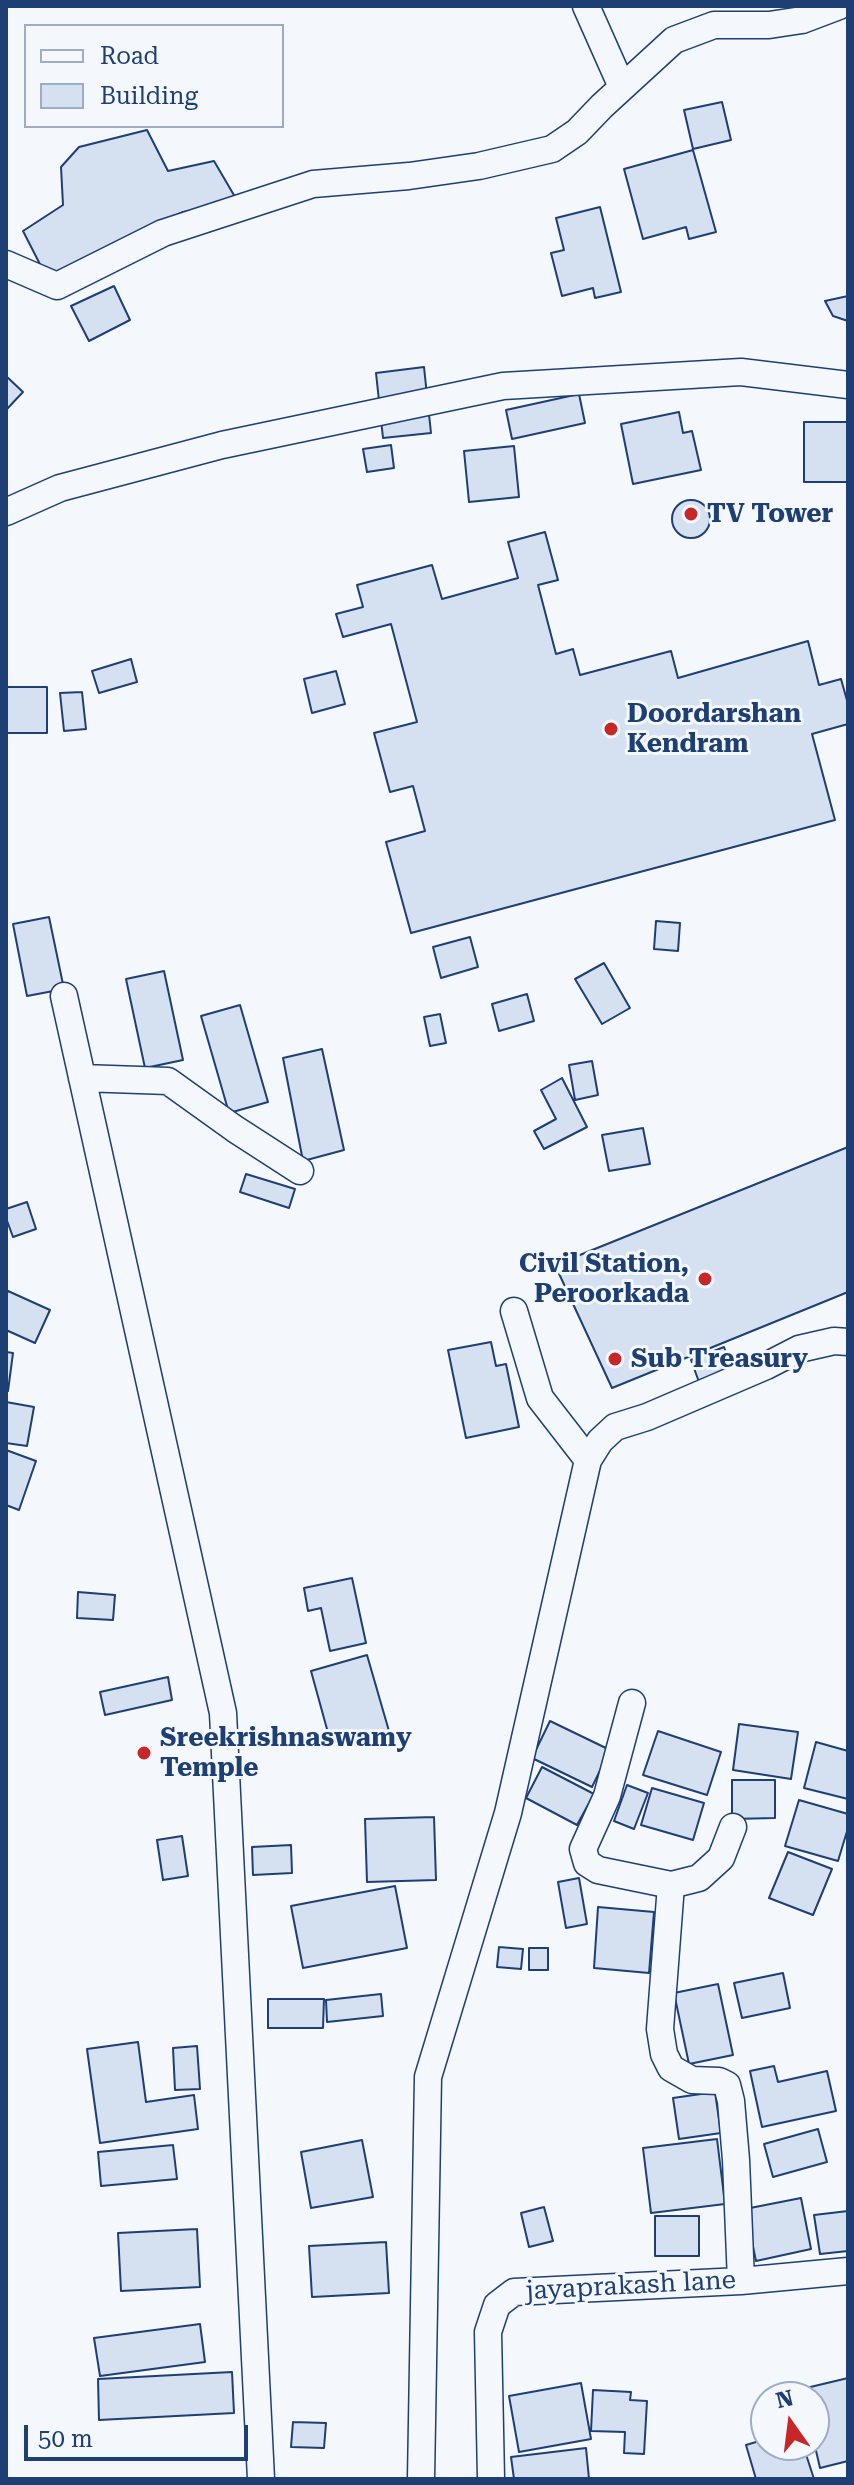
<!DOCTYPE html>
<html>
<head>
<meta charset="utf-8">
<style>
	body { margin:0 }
	#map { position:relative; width:854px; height:2485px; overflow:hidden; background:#f4f7fb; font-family:"Roboto Serif",serif }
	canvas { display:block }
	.frame { position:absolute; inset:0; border:8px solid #1d3f73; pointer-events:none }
	.legend { position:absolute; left:24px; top:24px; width:260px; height:104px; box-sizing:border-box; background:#f4f7fb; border:2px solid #9eadc5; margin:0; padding:10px 14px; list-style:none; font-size:24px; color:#1d3f73 }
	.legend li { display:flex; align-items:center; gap:16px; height:40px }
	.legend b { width:40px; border:2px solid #9eadc5 }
	.north { position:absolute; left:750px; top:2381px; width:80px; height:80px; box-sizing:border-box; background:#f4f7fb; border:2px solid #9eadc5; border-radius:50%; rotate:346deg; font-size:22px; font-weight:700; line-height:32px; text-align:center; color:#1d3f73 }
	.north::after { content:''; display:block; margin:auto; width:28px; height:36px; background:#c62828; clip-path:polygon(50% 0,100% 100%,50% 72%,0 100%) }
	.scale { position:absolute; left:24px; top:2425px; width:224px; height:36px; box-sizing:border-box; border:4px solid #1d3f73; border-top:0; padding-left:10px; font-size:24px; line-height:28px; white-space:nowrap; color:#1d3f73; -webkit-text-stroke:6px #f4f7fb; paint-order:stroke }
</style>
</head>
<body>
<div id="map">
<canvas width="854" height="2485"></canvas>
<div class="frame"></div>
<ul class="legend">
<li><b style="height:10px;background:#f4f7fb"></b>Road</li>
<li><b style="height:22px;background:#d5e0f0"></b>Building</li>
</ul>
<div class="north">N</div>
<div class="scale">50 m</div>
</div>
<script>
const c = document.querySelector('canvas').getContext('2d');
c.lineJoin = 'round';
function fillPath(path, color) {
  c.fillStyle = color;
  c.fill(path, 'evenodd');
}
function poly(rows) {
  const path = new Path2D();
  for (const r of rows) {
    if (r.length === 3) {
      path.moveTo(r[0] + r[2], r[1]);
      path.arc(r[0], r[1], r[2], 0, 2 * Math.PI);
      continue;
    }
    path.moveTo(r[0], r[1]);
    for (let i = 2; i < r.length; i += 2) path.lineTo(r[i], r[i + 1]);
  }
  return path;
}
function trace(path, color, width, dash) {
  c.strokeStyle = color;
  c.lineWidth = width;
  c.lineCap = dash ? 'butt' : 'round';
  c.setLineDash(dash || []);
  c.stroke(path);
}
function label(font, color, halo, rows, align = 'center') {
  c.font = font + ' "Roboto Serif",serif';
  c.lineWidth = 6;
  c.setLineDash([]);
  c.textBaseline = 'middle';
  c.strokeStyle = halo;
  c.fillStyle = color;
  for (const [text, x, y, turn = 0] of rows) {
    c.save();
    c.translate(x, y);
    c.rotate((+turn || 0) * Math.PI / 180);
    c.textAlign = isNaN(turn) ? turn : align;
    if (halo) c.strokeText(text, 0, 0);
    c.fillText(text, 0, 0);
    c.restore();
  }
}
const building = poly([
	[722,102,731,140,693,149,684,110,722,102],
	[147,130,168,171,214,161,238,202,183,212,47,278,23,231,63,205,61,167,79,147,147,130],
	[693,150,716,232,689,239,686,227,643,239,624,169,693,150],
	[600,207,621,292,595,298,593,288,562,296,551,253,564,250,556,218,600,207],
	[114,286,130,320,89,341,71,306,114,286],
	[848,296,848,321,833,316,825,301,848,296],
	[424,367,431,433,383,438,376,373,424,367],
	[6,376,23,392,6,410,6,376],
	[579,394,585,423,512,439,506,410,579,394],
	[679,412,683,433,692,431,701,470,633,484,621,424,679,412],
	[804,422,848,422,848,482,804,482,804,422],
	[391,445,394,468,367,472,363,449,391,445],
	[514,446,519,497,469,502,464,451,514,446],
	[691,519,19],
	[545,532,558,580,538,585,556,654,573,649,580,675,671,651,678,678,808,641,819,685,841,679,848,704,848,724,812,734,835,820,411,933,386,842,425,831,413,786,390,792,374,733,417,722,391,624,343,637,336,614,363,607,357,585,432,565,442,599,518,578,508,542,545,532],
	[131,659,137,682,99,693,92,671,131,659],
	[336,671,345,704,312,713,304,679,336,671],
	[6,687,47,687,47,733,6,733,6,687],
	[82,692,86,729,64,731,60,693,82,692],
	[49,917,64,989,27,996,13,924,49,917],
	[656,921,680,923,678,951,654,949,656,921],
	[470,937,478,967,441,978,433,947,470,937],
	[604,963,630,1008,602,1024,575,979,604,963],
	[164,971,183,1060,145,1068,126,979,164,971],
	[527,994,534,1021,499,1031,492,1004,527,994],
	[240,1005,268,1102,229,1113,201,1016,240,1005],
	[440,1014,446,1043,430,1046,424,1017,440,1014],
	[322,1049,344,1150,303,1161,283,1058,322,1049],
	[592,1061,598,1095,575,1100,569,1065,592,1061],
	[562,1078,587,1127,544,1149,534,1131,556,1119,541,1090,562,1078],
	[643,1128,650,1164,609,1171,602,1135,643,1128],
	[848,1147,848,1292,612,1388,555,1265,848,1147],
	[246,1174,295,1189,289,1208,240,1192,246,1174],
	[27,1202,36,1229,13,1237,6,1218,6,1209,27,1202],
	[8,1291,50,1310,35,1343,6,1330,6,1296,8,1291],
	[491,1342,496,1366,506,1364,519,1427,466,1438,448,1350,491,1342],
	[724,1347,732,1369,699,1382,691,1360,724,1347],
	[6,1352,13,1353,8,1391,6,1391,6,1352],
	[6,1402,34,1407,27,1446,6,1443,6,1402],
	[6,1450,36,1461,19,1510,6,1505,6,1450],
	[352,1578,366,1643,330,1651,321,1608,308,1611,304,1588,352,1578],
	[78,1592,115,1595,113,1620,77,1618,78,1592],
	[367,1655,391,1738,362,1745,358,1732,330,1740,311,1671,367,1655],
	[168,1677,172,1700,105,1715,100,1692,168,1677],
	[550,1721,610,1750,592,1787,532,1758,550,1721],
	[739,1724,798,1732,791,1779,733,1770,739,1724],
	[658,1731,721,1752,707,1795,643,1775,658,1731],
	[816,1742,848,1751,848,1799,804,1788,816,1742],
	[542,1767,594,1794,577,1825,526,1798,542,1767],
	[732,1780,775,1780,775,1818,732,1819,732,1780],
	[627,1785,648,1793,634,1829,614,1821,627,1785],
	[652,1788,704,1803,693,1840,641,1825,652,1788],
	[799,1800,848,1814,848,1828,838,1861,785,1846,799,1800],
	[434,1817,436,1880,367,1882,365,1819,434,1817],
	[182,1836,188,1876,163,1880,157,1840,182,1836],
	[291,1845,292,1873,253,1875,252,1847,291,1845],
	[788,1852,832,1869,813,1915,769,1898,788,1852],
	[579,1878,587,1924,566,1928,558,1882,579,1878],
	[395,1886,407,1948,303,1968,291,1906,395,1886],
	[598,1907,654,1912,649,1973,594,1968,598,1907],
	[499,1947,523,1949,521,1969,497,1967,499,1947],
	[529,1948,548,1948,548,1970,529,1970,529,1948],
	[783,1973,790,2008,742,2018,734,1983,783,1973],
	[718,1984,733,2055,689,2064,674,1993,718,1984],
	[381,1994,383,2016,327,2022,326,2000,381,1994],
	[268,1999,324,1999,323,2028,268,2028,268,1999],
	[138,2042,146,2102,194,2095,198,2129,100,2143,87,2049,138,2042],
	[197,2046,200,2089,175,2090,173,2048,197,2046],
	[774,2066,778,2082,827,2071,836,2111,762,2127,750,2071,774,2066],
	[715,2092,721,2133,679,2139,673,2098,715,2092],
	[818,2129,827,2162,773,2177,764,2144,818,2129],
	[717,2139,725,2204,651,2213,643,2148,717,2139],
	[362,2140,373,2197,311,2208,301,2152,362,2140],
	[173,2145,177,2179,101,2186,98,2152,173,2145],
	[801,2198,811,2249,756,2261,745,2209,801,2198],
	[544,2207,553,2241,529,2247,521,2213,544,2207],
	[848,2211,848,2251,820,2254,814,2215,848,2211],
	[655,2216,699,2216,699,2256,655,2256,655,2216],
	[197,2229,200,2287,121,2291,118,2233,197,2229],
	[386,2242,389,2293,312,2297,309,2246,386,2242],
	[200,2324,205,2362,100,2376,94,2338,200,2324],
	[232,2372,234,2413,99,2420,98,2379,232,2372],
	[848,2378,848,2461,820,2468,814,2442,814,2397,804,2397,802,2389,848,2378],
	[581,2383,591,2439,519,2452,509,2396,581,2383],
	[593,2390,631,2392,630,2400,647,2401,644,2454,624,2453,625,2432,591,2431,593,2390],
	[293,2422,326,2423,324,2448,291,2447,293,2422],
	[766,2439,766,2445,803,2445,814,2479,756,2479,746,2445,766,2439],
	[586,2448,589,2479,514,2479,511,2457,586,2448]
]);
fillPath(building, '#d5e0f0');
trace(building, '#1d3f73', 2);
const street = poly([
	[586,6,622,87],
	[6,264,57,286,163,233,313,184,409,176,479,166,552,149,577,132,602,106,674,40,714,25,769,25,802,20,839,6],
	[6,512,60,488,222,445,503,386,741,372,848,385],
	[64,996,223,1713,261,2479],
	[82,1078,168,1081,235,1129,300,1171],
	[514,1311,540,1398,588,1460],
	[632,1703,607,1796,583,1849,587,1863,598,1870,671,1885],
	[733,1827,721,1858,699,1878,671,1885,660,2029,664,2054,671,2068,692,2080,719,2081,727,2085,731,2101,736,2160,741,2281],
	[421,2479,428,2077,508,1813,588,1460,600,1441,615,1427,647,1417,766,1366,799,1349,834,1341,848,1342],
	[491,2479,488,2332,497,2305,514,2292,741,2281,848,2271]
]);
trace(street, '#1d3f73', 29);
trace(street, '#f4f7fb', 26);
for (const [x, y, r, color] of [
	[691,514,8,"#c62828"],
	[611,729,8,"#c62828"],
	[705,1279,8,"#c62828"],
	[615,1359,8,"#c62828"],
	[144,1753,8,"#c62828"]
]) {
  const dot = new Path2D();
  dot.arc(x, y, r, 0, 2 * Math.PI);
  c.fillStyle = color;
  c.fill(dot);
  trace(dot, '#f4f7fb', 3);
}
label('bold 26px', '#1d3f73', '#f4f7fb', [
	["TV Tower",707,514],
	["Doordarshan",627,714],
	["Kendram",627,744],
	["Civil Station,",689,1264,"right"],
	["Peroorkada",689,1294,"right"],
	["Sub Treasury",631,1359],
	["Sreekrishnaswamy",160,1738],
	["Temple",160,1768]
], 'left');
label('26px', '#1d3f73', '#f4f7fb', [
	["jayaprakash lane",631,2286,-3]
]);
</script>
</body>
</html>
